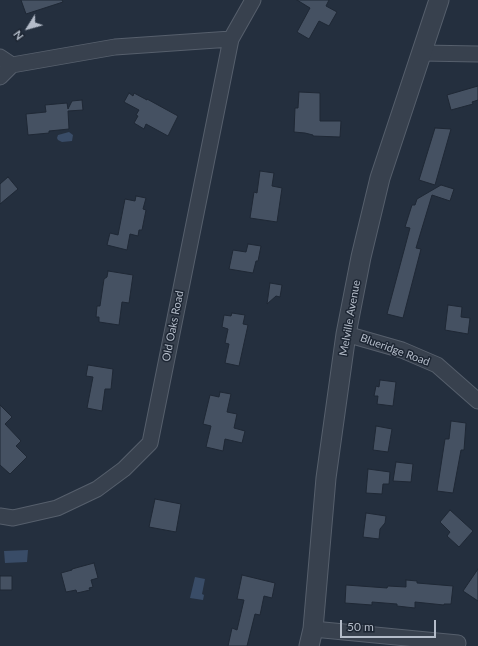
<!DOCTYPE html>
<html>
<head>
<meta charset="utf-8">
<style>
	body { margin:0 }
	#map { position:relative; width:478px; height:646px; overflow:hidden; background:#242f3e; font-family:Lato,sans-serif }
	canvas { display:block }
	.north { position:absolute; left:8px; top:8px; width:40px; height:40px; -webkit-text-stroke:3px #1d2633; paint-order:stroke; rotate:233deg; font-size:11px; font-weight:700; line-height:16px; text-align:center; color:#b4bcc9 }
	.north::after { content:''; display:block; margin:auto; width:14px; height:18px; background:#b4bcc9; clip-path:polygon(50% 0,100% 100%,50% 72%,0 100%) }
	.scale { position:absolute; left:340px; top:620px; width:96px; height:18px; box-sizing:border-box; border:2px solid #b4bcc9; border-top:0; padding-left:5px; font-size:12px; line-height:14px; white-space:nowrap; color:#b4bcc9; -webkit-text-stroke:3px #1d2633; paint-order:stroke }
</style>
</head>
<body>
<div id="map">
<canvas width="478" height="646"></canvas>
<div class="north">N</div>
<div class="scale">50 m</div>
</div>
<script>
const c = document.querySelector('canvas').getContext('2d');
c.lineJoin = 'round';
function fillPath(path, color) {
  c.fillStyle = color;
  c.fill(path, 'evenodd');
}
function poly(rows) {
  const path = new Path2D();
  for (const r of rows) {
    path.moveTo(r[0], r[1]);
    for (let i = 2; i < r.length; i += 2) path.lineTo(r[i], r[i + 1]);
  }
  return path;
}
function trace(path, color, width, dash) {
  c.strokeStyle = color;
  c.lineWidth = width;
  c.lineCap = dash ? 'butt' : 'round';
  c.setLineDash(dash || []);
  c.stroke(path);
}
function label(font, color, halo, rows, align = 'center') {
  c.font = font + ' Lato,sans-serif';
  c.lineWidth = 3;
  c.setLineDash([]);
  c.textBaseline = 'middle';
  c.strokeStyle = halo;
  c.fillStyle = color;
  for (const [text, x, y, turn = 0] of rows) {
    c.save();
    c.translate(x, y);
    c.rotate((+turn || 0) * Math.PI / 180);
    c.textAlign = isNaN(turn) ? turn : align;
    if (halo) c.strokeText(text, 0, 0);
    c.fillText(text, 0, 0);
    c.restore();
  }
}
fillPath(poly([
	[69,132,73,135,72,141,62,142,58,140,57,138,58,135],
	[28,550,27,562,5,563,4,551],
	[195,577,205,579,202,594,204,595,203,600,190,598]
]), '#394c67');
const building = poly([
	[21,0,62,0,63,2,26,14,21,0],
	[297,0,329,0,326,6,337,12,329,26,319,21,309,39,297,32,310,8,297,0],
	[478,86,478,100,472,102,473,104,451,110,447,95,478,86],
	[299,92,320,93,320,121,341,121,340,137,313,136,313,135,305,133,294,132,295,108,298,108,299,92],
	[129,93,133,96,134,93,147,100,147,99,178,116,168,136,146,124,144,129,134,123,138,116,136,115,139,110,124,102,129,93],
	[82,100,83,110,68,111,69,129,49,131,49,133,28,135,26,114,46,112,45,105,67,103,68,109,72,101,82,100],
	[435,128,451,129,435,185,419,180,435,128],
	[260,171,274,173,272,186,282,188,277,222,250,218,254,192,257,193,260,171],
	[8,177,18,189,0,204,0,184,8,177],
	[441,185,454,189,450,201,432,195,416,248,421,249,403,318,387,314,410,228,405,227,412,205,415,205,417,199,441,185],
	[136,196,146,198,143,209,146,210,142,230,139,230,138,236,130,234,127,250,107,245,110,233,118,235,125,199,135,201,136,196],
	[248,244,261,246,258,261,256,261,253,273,229,269,233,250,246,252,248,244],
	[108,271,133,275,129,303,122,302,119,325,99,322,99,317,96,317,97,306,100,306,104,279,107,277,108,271],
	[270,283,282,285,280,297,276,296,267,304,270,283],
	[448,305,462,307,461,317,470,318,468,334,445,330,448,305],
	[232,313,245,315,243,324,248,325,239,366,225,363,229,344,225,343,228,329,222,327,224,315,231,316,232,313],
	[88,365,113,369,111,389,105,389,102,411,87,408,93,377,86,376,88,365],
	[380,380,396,382,393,406,377,404,378,396,374,396,376,386,379,387,380,380],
	[220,392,231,394,227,412,237,414,234,428,245,431,242,443,225,439,223,451,206,447,211,426,203,424,210,395,219,397,220,392],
	[0,405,12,417,5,424,21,441,16,446,27,457,10,474,0,465,0,405],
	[451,421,466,423,464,450,461,450,453,493,437,491,445,439,449,439,451,421],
	[376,426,392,429,388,452,373,450,376,426],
	[396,462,413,464,411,482,393,481,396,462],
	[368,469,390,472,389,484,383,484,382,494,366,493,368,469],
	[155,499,181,504,176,532,149,527,155,499],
	[450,510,473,531,459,547,447,536,450,532,440,522,450,510],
	[366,513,386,516,385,523,380,529,379,539,363,537,366,513],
	[94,563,98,578,91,580,93,587,89,588,90,590,77,593,76,590,66,592,61,573,72,570,72,569,94,563],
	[478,569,478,601,463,591,478,569],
	[242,575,275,583,272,598,264,596,260,615,255,614,247,646,228,646,232,628,237,630,244,600,237,599,242,575],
	[0,576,12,576,12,590,0,590,0,576],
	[406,580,417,581,417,583,453,586,451,604,444,604,444,605,415,602,415,608,397,606,397,604,372,602,372,605,345,603,346,585,387,588,388,586,406,587,406,580]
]);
fillPath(building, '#455162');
trace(building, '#1f2835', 1);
const minor = poly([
	[422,53,478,54],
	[0,57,12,65],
	[0,77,12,65,115,47,231,39],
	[346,334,402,350,437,365,478,401],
	[0,516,13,518,57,508,97,489,124,469,150,443,231,39,253,0],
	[313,629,458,643]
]);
const tertiary = poly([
	[309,646,313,629,326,478,346,334,361,257,380,178,439,0]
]);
trace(minor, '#565f6c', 17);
trace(tertiary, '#565f6c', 21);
trace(minor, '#38414e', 15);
trace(tertiary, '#38414e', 19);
label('11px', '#b4bcc9', '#1d2633', [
	["Melville Avenue",350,318,-80],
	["Old Oaks Road",173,326,-79],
	["Blueridge Road",395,350,20]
]);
</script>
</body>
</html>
